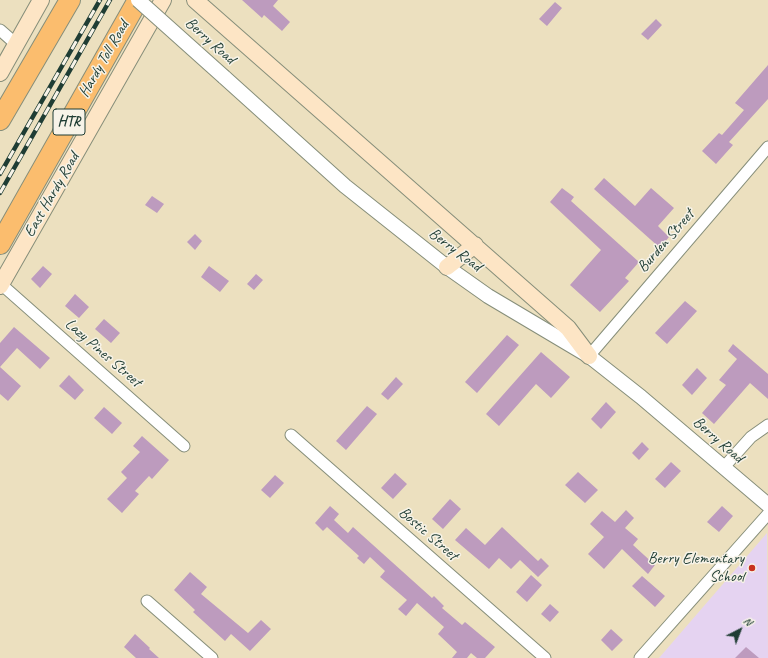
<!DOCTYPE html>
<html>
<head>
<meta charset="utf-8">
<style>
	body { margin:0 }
	#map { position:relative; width:768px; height:658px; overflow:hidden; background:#ece0bf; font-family:Caveat,sans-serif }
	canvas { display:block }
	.north { position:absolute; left:720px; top:610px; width:40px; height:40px; -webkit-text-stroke:3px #f7f3e8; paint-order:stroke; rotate:42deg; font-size:11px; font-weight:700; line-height:16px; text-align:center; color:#1f3d34 }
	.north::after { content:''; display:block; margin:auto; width:14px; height:18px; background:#1f3d34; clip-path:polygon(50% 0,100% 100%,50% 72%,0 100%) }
</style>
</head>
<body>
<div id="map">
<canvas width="768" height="658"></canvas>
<div class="north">N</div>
</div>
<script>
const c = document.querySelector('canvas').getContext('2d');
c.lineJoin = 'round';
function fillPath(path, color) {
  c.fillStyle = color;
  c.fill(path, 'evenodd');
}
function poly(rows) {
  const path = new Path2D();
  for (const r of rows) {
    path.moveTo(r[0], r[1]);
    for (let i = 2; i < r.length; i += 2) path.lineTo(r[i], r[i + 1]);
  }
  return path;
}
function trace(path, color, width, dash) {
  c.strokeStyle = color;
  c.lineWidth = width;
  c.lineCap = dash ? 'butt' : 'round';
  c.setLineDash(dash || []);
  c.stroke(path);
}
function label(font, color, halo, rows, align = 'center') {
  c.font = font + ' Caveat,sans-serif';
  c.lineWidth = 3;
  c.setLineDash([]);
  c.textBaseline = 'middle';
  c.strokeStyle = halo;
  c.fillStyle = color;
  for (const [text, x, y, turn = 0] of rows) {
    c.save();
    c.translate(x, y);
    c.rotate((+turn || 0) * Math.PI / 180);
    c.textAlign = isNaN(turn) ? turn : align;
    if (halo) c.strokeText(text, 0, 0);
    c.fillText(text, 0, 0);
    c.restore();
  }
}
fillPath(poly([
	[767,533,768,658,659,658]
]), '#e5d3f1');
fillPath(poly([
	[242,0,278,0,273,6,290,22,282,31,264,15,262,18],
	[555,2,562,8,547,26,539,19],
	[656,19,662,25,648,40,641,34],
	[768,65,768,99,729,142,733,145,716,164,702,151,719,133,722,135,744,110,735,103],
	[604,178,635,206,651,188,674,208,658,226,669,237,660,248,594,189],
	[562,188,574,197,571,201,639,262,625,278,629,281,600,312,570,285,601,250,550,202],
	[152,196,164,204,157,213,145,205],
	[195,234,202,241,195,250,187,242],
	[43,266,52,274,40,288,31,279],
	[209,266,229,281,220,292,201,277],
	[256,274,263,280,254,290,247,284],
	[75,294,89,307,79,318,65,306],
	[685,301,697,311,667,344,655,333],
	[104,319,120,333,111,343,95,329],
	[14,327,50,358,40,369,17,348,0,367,0,343],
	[507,335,519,345,477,393,465,382],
	[733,344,768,374,768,399,750,383,714,424,702,413,726,385,719,380,737,359,728,351],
	[541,352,570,377,551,398,536,384,499,426,486,414],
	[0,367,21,386,8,401,0,394],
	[697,368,707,378,692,395,682,385],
	[69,375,84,390,75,400,59,386],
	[396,377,403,384,388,400,381,394],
	[606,402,616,412,601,429,591,419],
	[367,406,377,414,346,450,336,441],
	[104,407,122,423,112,434,94,418],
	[142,436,169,460,152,479,149,476,135,491,139,494,122,513,107,499,127,478,121,472,140,452,133,446],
	[642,442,649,449,639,460,632,453],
	[671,462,681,471,665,488,655,479],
	[578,472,598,490,585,503,565,485],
	[395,473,407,484,393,499,381,488],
	[275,475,284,483,270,498,261,490],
	[450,499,461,509,443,529,432,519],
	[330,506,339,514,334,520,348,533,353,527,432,598,434,596,444,606,442,608,462,625,465,622,495,647,485,658,477,658,471,653,467,658,452,658,457,652,438,634,444,627,417,603,406,616,398,609,407,600,380,577,385,571,370,557,364,564,357,558,359,556,327,527,323,531,315,523],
	[722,506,733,516,719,532,707,522],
	[626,510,634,518,625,528,638,539,633,545,655,565,648,574,622,549,604,569,588,554,604,537,590,524,602,511,615,522],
	[502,527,538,561,541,558,549,566,538,577,520,560,511,569,499,558,489,569,455,540,466,528,485,545],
	[190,572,207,587,201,594,248,633,261,620,271,629,250,651,231,634,225,641,193,612,195,610,174,590],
	[531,575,542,585,527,602,516,592],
	[642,576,665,596,655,607,632,586],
	[550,604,559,612,550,622,541,614],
	[611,629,623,640,612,651,601,640],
	[135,634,150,648,149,649,159,658,136,658,124,647],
	[746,647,759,658,735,658]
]), '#bd9bbe');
const minor = poly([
	[0,30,16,44],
	[1,284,184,446],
	[589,356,768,147],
	[291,435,545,658],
	[724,467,751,437,768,425],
	[147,601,212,658],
	[640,658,768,514]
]);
const tertiary = poly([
	[224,77,345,186,447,267,488,296,589,356,641,397,768,505]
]);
const secondary = poly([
	[195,0,568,328,589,356],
	[0,73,41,0],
	[447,267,475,245],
	[0,286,163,0]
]);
const motorway = poly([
	[0,120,70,0],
	[0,244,138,0]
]);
trace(minor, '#868e7a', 13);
trace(tertiary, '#868e7a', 16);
trace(secondary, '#868e7a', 18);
trace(motorway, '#868e7a', 22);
trace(minor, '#fff', 11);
trace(tertiary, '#fff', 14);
trace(secondary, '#fde5c5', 16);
trace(motorway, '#fbbd6e', 20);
const rail = poly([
	[0,174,100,0],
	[0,193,110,0]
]);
trace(rail, '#1f3d34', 4.5);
trace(rail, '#f7f3e8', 3, [9]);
const tertiaryBridge = poly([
	[138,0,224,77]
]);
trace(tertiaryBridge, '#868e7a', 16, []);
trace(tertiaryBridge, '#fff', 14);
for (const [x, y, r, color] of [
	[752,568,4,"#c8321e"]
]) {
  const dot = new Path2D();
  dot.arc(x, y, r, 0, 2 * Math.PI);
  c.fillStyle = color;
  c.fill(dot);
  trace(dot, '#f7f3e8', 1.5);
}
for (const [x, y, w] of [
	[69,122,32]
]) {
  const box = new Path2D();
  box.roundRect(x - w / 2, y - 13, w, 26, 3);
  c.fillStyle = '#f7f3e8';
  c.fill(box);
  trace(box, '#1f3d34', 1);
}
label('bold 15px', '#1f3d34', null, [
	["HTR",69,122]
]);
label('16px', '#1f3d34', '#f7f3e8', [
	["Berry Road",210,41,42],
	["Hardy Toll Road",104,59,-60],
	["East Hardy Road",52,195,-60],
	["Burden Street",666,241,-49],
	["Berry Road",455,250,37],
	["Lazy Pines Street",103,353,41],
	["Berry Road",718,440,41],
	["Bostic Street",428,534,41]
]);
label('16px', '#1f3d34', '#f7f3e8', [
	["Berry Elementary",744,559],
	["School",744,577]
], 'right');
</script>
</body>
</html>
